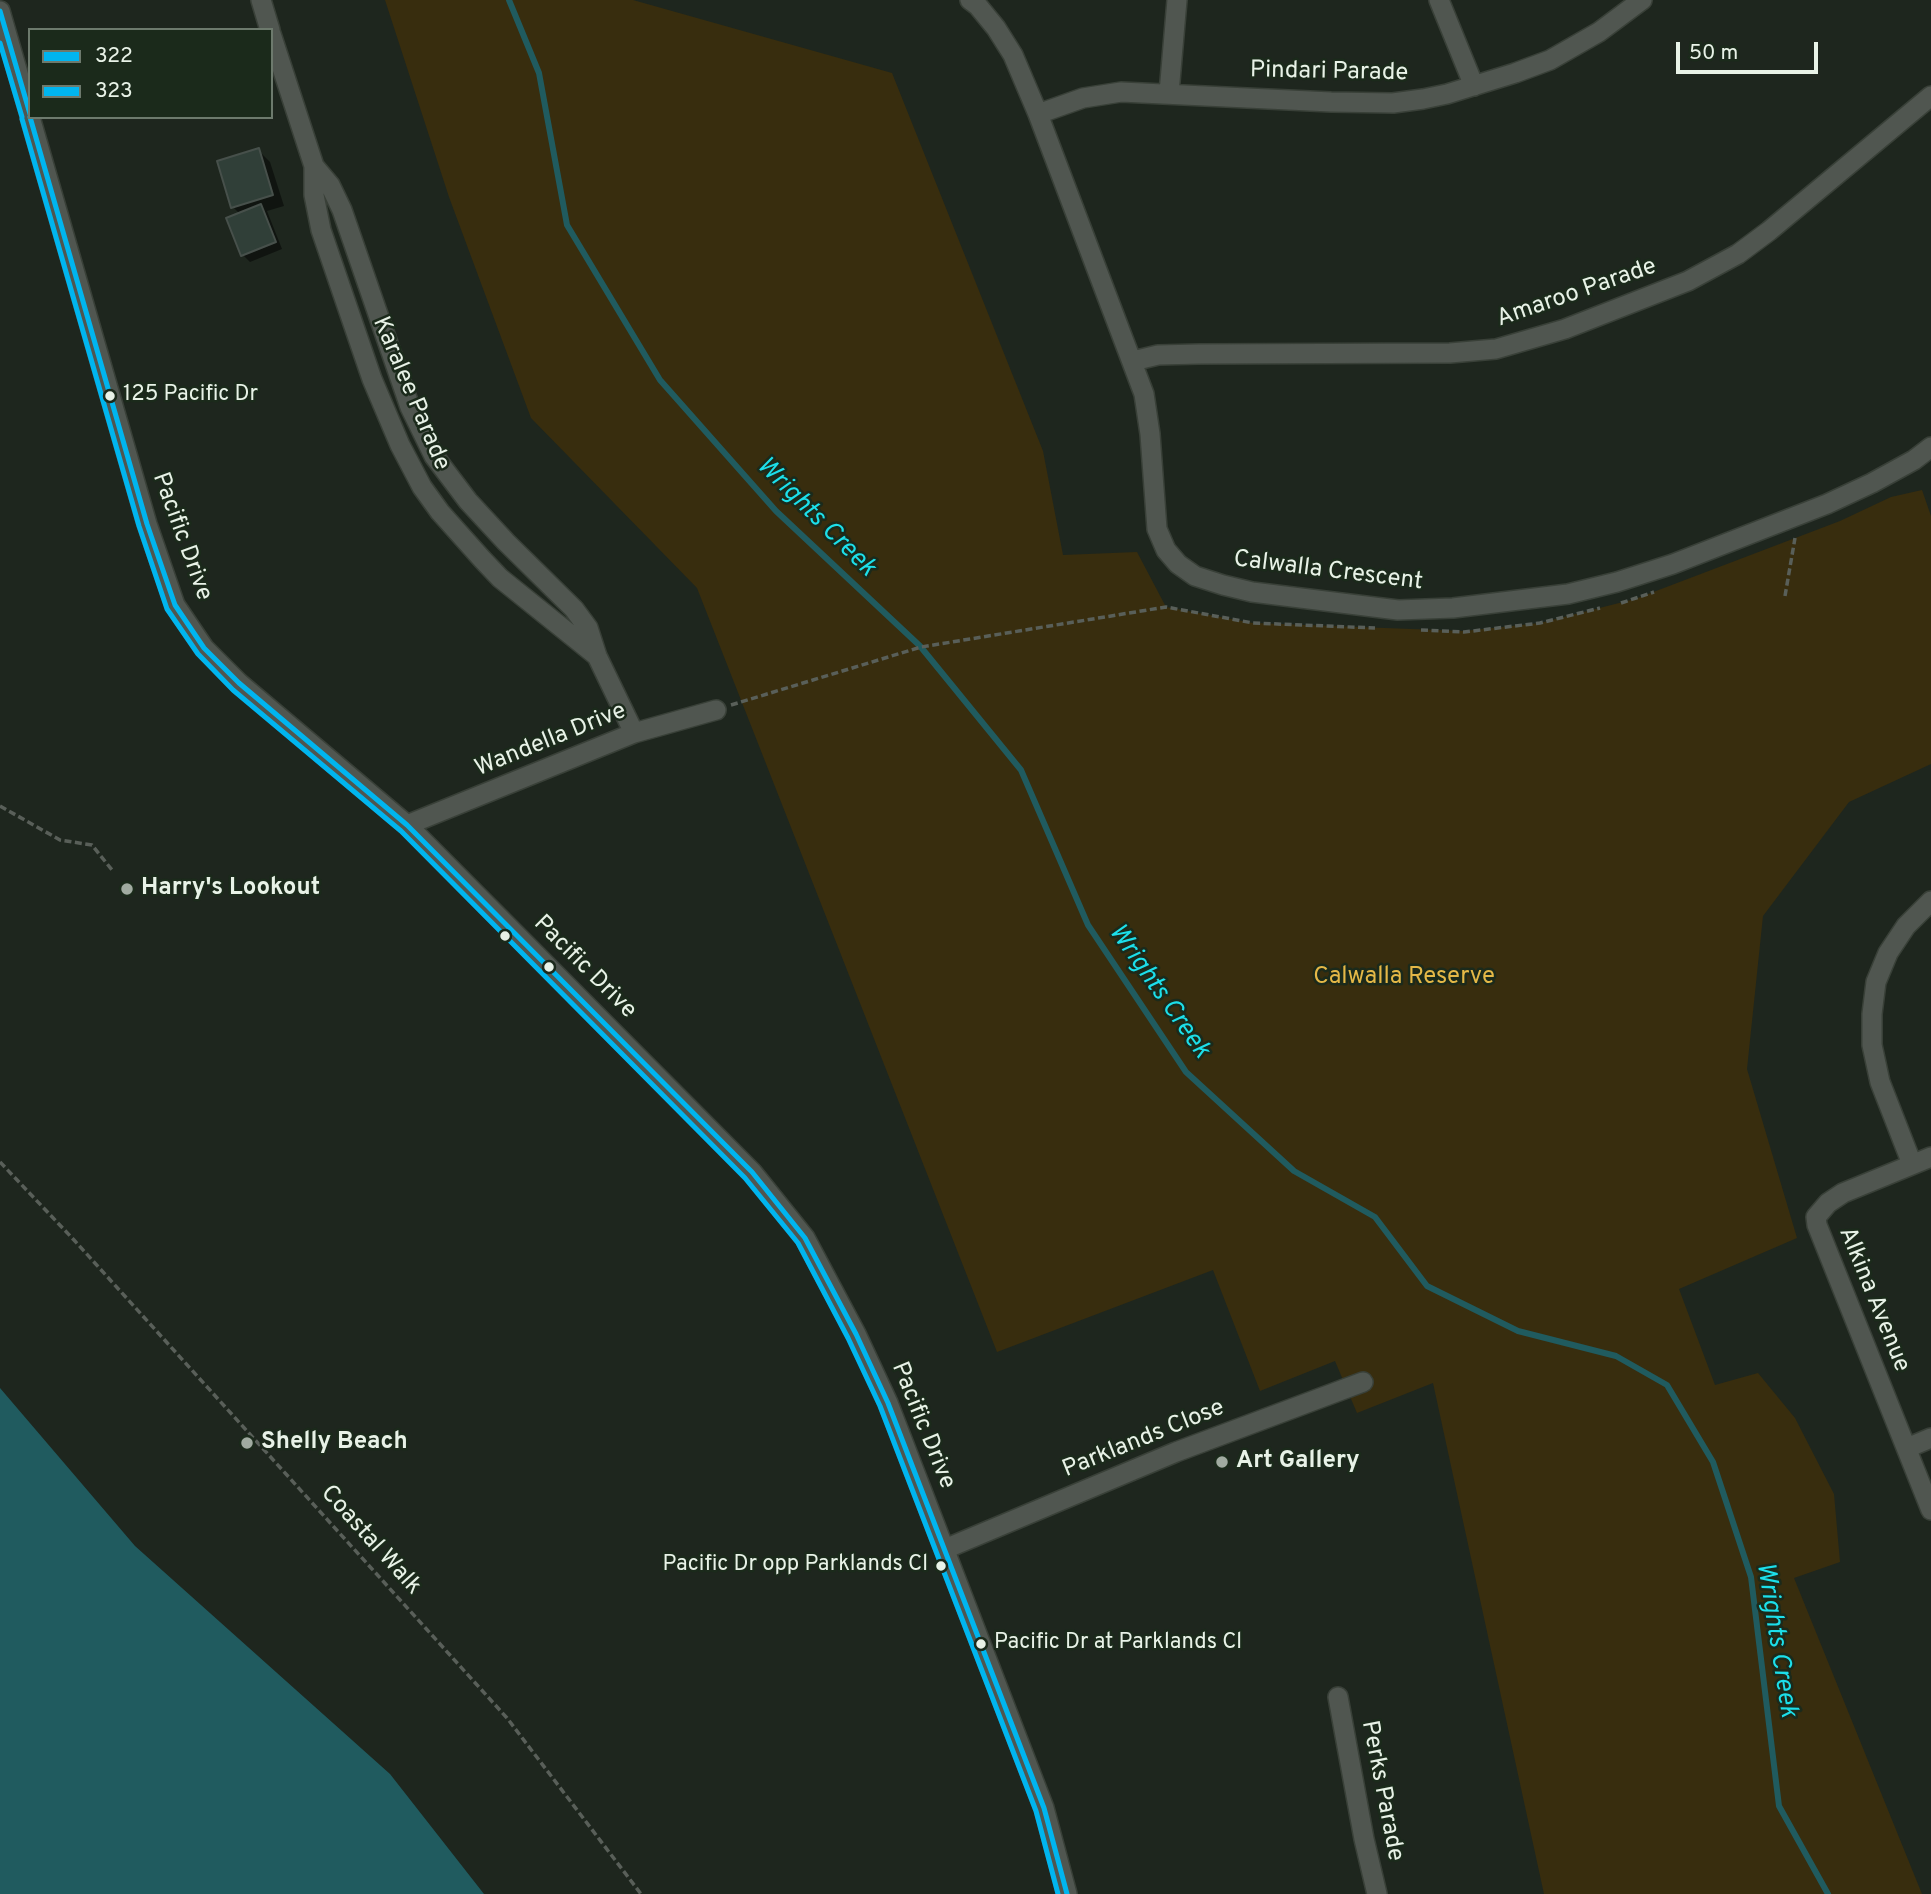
<!DOCTYPE html>
<html>
<head>
<meta charset="utf-8">
<style>
	body { margin:0 }
	#map { position:relative; width:1931px; height:1894px; overflow:hidden; background:#1e261e; font-family:Overpass,sans-serif }
	canvas { display:block }
	.legend { position:absolute; left:28px; top:28px; width:245px; height:91px; box-sizing:border-box; background:#1b2a1b; border:2px solid #6d7a6d; margin:0; padding:9px 12px; list-style:none; font-size:21px; color:#e8f2e7 }
	.legend li { display:flex; align-items:center; gap:14px; height:35px }
	.legend b { width:35px; border:2px solid #6d7a6d }
	.scale { position:absolute; left:1676px; top:42px; width:142px; height:32px; box-sizing:border-box; border:4px solid #e8f2e7; border-top:0; padding-left:9px; font-size:21px; line-height:24px; white-space:nowrap; color:#e8f2e7; -webkit-text-stroke:5px #1b2a1b; paint-order:stroke }
</style>
</head>
<body>
<div id="map">
<canvas width="1931" height="1894"></canvas>
<ul class="legend">
<li><b style="height:9px;background:#00b5ef"></b>322</li>
<li><b style="height:9px;background:#00b5ef"></b>323</li>
</ul>
<div class="scale">50 m</div>
</div>
<script>
const c = document.querySelector('canvas').getContext('2d');
c.lineJoin = 'round';
function fillPath(path, color) {
  c.fillStyle = color;
  c.fill(path, 'evenodd');
}
function poly(rows) {
  const path = new Path2D();
  for (const r of rows) {
    path.moveTo(r[0], r[1]);
    for (let i = 2; i < r.length; i += 2) path.lineTo(r[i], r[i + 1]);
  }
  return path;
}
function trace(path, color, width, dash) {
  c.strokeStyle = color;
  c.lineWidth = width;
  c.lineCap = dash ? 'butt' : 'round';
  c.setLineDash(dash || []);
  c.stroke(path);
}
function label(font, color, halo, rows, align = 'center') {
  c.font = font + ' Overpass,sans-serif';
  c.lineWidth = 5;
  c.setLineDash([]);
  c.textBaseline = 'middle';
  c.strokeStyle = halo;
  c.fillStyle = color;
  for (const [text, x, y, turn = 0] of rows) {
    c.save();
    c.translate(x, y);
    c.rotate((+turn || 0) * Math.PI / 180);
    c.textAlign = isNaN(turn) ? turn : align;
    if (halo) c.strokeText(text, 0, 0);
    c.fillText(text, 0, 0);
    c.restore();
  }
}
fillPath(poly([
	[385,0,633,0,892,73,1043,451,1063,555,1137,552,1166,607,1253,623,1464,631,1540,623,1635,599,1840,521,1891,497,1922,490,1931,516,1931,764,1849,802,1763,916,1747,1069,1797,1238,1679,1289,1715,1385,1758,1373,1795,1418,1834,1494,1840,1562,1794,1578,1922,1894,1544,1894,1433,1383,1357,1413,1335,1361,1260,1391,1213,1270,997,1352,697,588,531,418,449,197]
]), '#382d0e');
fillPath(poly([
	[0,1388,135,1546,390,1774,484,1894,0,1894]
]), '#205b5f');
fillPath(poly([
	[258,150,270,162,284,206,267,211,282,249,250,262,243,255,240,214,233,207]
]), '#0007');
trace(poly([
	[509,0,539,73,567,225,660,380,776,511,920,646,1021,770,1088,925,1186,1072,1294,1171,1375,1217,1427,1286,1518,1331,1616,1356,1667,1385,1713,1462,1751,1577,1779,1806,1828,1894]
]), '#205b5f', 6);
const building = poly([
	[259,148,273,195,231,208,217,161,259,148],
	[261,204,276,242,241,256,226,218,261,204]
]);
fillPath(building, '#303f38');
trace(building, '#47504b', 2);
const minor = poly([
	[261,0,270,30],
	[970,0,978,6,996,28,1013,55,1038,114,1144,394,1150,434,1157,529,1166,550,1178,564,1195,576,1223,585,1252,592,1398,610,1453,608,1568,594,1617,582,1673,564,1827,504,1872,483,1914,460,1931,447],
	[1439,0,1474,86],
	[0,11,30,115],
	[271,34,314,166,314,195,321,230,372,379,400,445,422,487,440,512,482,559,500,578,597,656],
	[1169,93,1177,0],
	[1038,114,1083,98,1121,92,1331,102,1393,103,1423,99,1447,94,1515,73,1550,60,1599,32,1642,0],
	[30,117,147,524,175,605,204,648,239,683,407,825,752,1172,805,1238,856,1334,888,1403,1044,1808,1067,1894],
	[314,166,330,185,342,210,410,407,434,456,468,501,506,542,574,609,588,628,597,656,634,733],
	[1133,361,1158,355,1199,354,1450,353,1496,349,1565,329,1688,281,1738,254,1769,231,1931,96],
	[407,825,634,733,716,710],
	[1931,1157,1843,1193,1828,1203,1816,1217,1817,1225,1931,1510],
	[1912,1164,1880,1082,1872,1045,1872,1014,1876,982,1888,953,1906,926,1931,901],
	[1907,1448,1931,1438],
	[945,1549,1176,1452,1363,1382],
	[1338,1697,1364,1839,1377,1894]
]);
trace(minor, '#394038', 22);
trace(poly([
	[1785,596,1795,538],
	[1621,603,1654,592],
	[1421,630,1464,632,1540,623,1600,608],
	[731,705,921,647,1166,607,1253,623,1375,628],
	[0,806,60,840,92,845,112,870],
	[0,1162,74,1240,507,1718,641,1894]
]), '#595f59', 3.5, [7, 3.5]);
trace(minor, '#505650', 19);
trace(poly([
	[0,11,30,114],
	[30,117,147,524,175,605,204,648,239,683,407,825,752,1172,805,1238,856,1334,888,1403,1044,1808,1067,1894]
]), '#00b5ef', 5);
trace(poly([
	[0,43,22,117],
	[22,119,139,526,167,609,198,654,233,690,401,831,745,1178,798,1243,848,1338,880,1406,1036,1811,1058,1894]
]), '#00b5ef', 5);
for (const [x, y, r, color] of [
	[110,396,6,"#e8f2e7"],
	[127,889,7,"#a1aba1"],
	[505,936,6,"#e8f2e7"],
	[549,967,6,"#e8f2e7"],
	[247,1443,7,"#a1aba1"],
	[1222,1462,7,"#a1aba1"],
	[941,1566,6,"#e8f2e7"],
	[981,1644,6,"#e8f2e7"]
]) {
  const dot = new Path2D();
  dot.arc(x, y, r, 0, 2 * Math.PI);
  c.fillStyle = color;
  c.fill(dot);
  trace(dot, '#1b2a1b', 2.5);
}
label('22px', '#e8f2e7', '#1b2a1b', [
	["125 Pacific Dr",123,396],
	["Pacific Dr opp Parklands Cl",928,1566,"right"],
	["Pacific Dr at Parklands Cl",994,1644]
], 'left');
label('24px', '#e8f2e7', '#1b2a1b', [
	["Pindari Parade",1329,73,1],
	["Amaroo Parade",1577,294,-19],
	["Karalee Parade",410,394,67],
	["Pacific Drive",181,537,70],
	["Calwalla Crescent",1328,572,7],
	["Wandella Drive",551,741,-22],
	["Pacific Drive",584,968,45],
	["Alkina Avenue",1873,1300,68],
	["Pacific Drive",922,1426,68],
	["Parklands Close",1144,1440,-22],
	["Coastal Walk",370,1541,48],
	["Perks Parade",1381,1791,79]
]);
label('bold 24px', '#e8f2e7', '#1b2a1b', [
	["Harry's Lookout",141,889],
	["Shelly Beach",261,1443],
	["Art Gallery",1236,1462]
], 'left');
label('24px', '#e4b847', '#1b2a1b', [
	["Calwalla Reserve",1404,978]
]);
label('italic 26px', '#1cdfea', '#1b2a1b', [
	["Wrights Creek",815,518,45],
	["Wrights Creek",1158,992,55],
	["Wrights Creek",1775,1640,81]
]);
</script>
</body>
</html>
